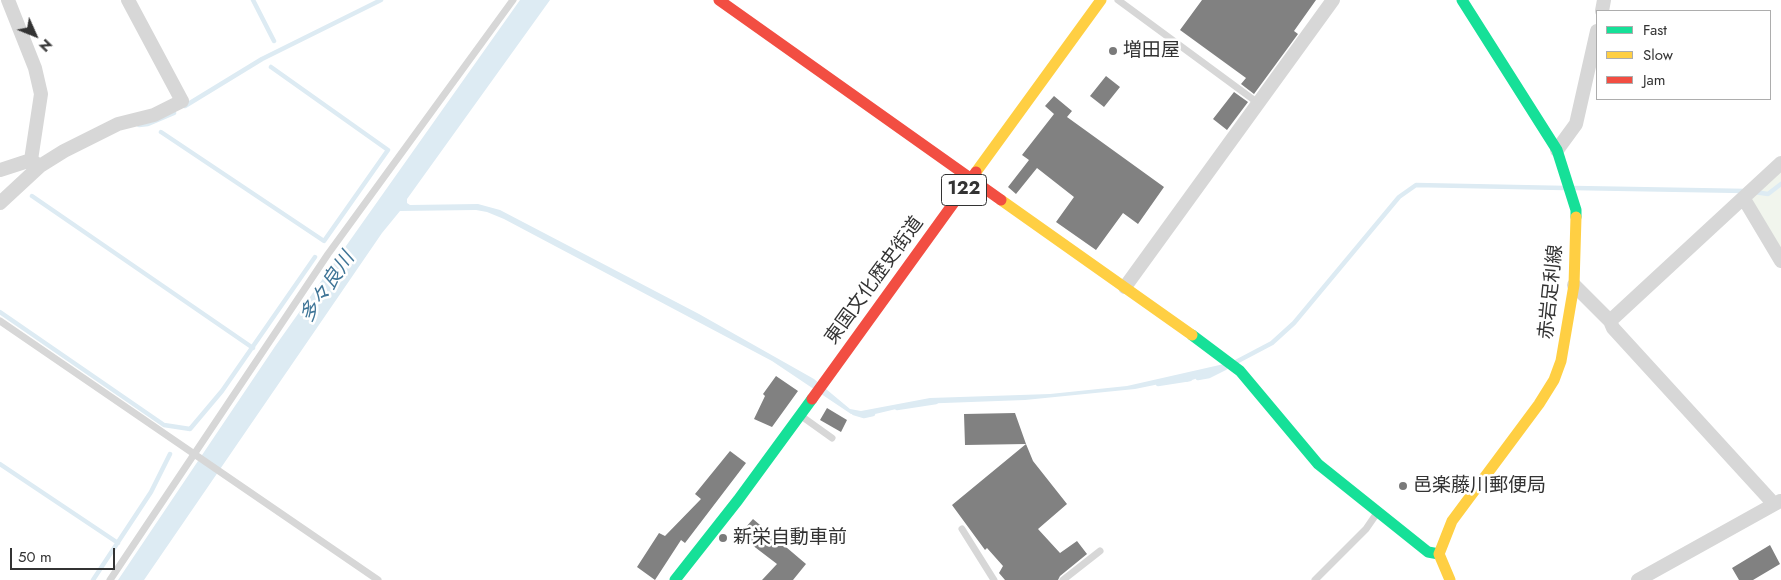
<!DOCTYPE html>
<html>
<head>
<meta charset="utf-8">
<style>
	body { margin:0 }
	#map { position:relative; width:1781px; height:580px; overflow:hidden; background:#fff; font-family:Jost,sans-serif }
	canvas { display:block }
	.legend { position:absolute; left:1596px; top:10px; width:175px; height:90px; box-sizing:border-box; background:#fff; border:1px solid #adadad; margin:0; padding:6px 9px; list-style:none; font-size:15px; color:#333 }
	.legend li { display:flex; align-items:center; gap:10px; height:25px }
	.legend b { width:25px; border:1px solid #adadad }
	.north { position:absolute; left:10px; top:10px; width:50px; height:50px; -webkit-text-stroke:4px #fff; paint-order:stroke; rotate:134deg; font-size:14px; font-weight:700; line-height:20px; text-align:center; color:#333 }
	.north::after { content:''; display:block; margin:auto; width:18px; height:22px; background:#333; clip-path:polygon(50% 0,100% 100%,50% 72%,0 100%) }
	.scale { position:absolute; left:10px; top:548px; width:105px; height:22px; box-sizing:border-box; border:2px solid #333; border-top:0; padding-left:6px; font-size:15px; line-height:18px; white-space:nowrap; color:#333; -webkit-text-stroke:4px #fff; paint-order:stroke }
</style>
</head>
<body>
<div id="map">
<canvas width="1781" height="580"></canvas>
<ul class="legend">
<li><b style="height:6px;background:#16e098"></b>Fast</li>
<li><b style="height:6px;background:#ffcf43"></b>Slow</li>
<li><b style="height:6px;background:#f24e42"></b>Jam</li>
</ul>
<div class="north">N</div>
<div class="scale">50 m</div>
</div>
<script>
const c = document.querySelector('canvas').getContext('2d');
c.lineJoin = 'round';
function fillPath(path, color) {
  c.fillStyle = color;
  c.fill(path, 'evenodd');
}
function poly(rows) {
  const path = new Path2D();
  for (const r of rows) {
    path.moveTo(r[0], r[1]);
    for (let i = 2; i < r.length; i += 2) path.lineTo(r[i], r[i + 1]);
  }
  return path;
}
function trace(path, color, width, dash) {
  c.strokeStyle = color;
  c.lineWidth = width;
  c.lineCap = dash ? 'butt' : 'round';
  c.setLineDash(dash || []);
  c.stroke(path);
}
function label(font, color, halo, rows, align = 'center') {
  c.font = font + ' Jost,"Noto Sans JP",sans-serif';
  c.lineWidth = 5;
  c.setLineDash([]);
  c.textBaseline = 'middle';
  c.strokeStyle = halo;
  c.fillStyle = color;
  for (const [text, x, y, turn = 0] of rows) {
    c.save();
    c.translate(x, y);
    c.rotate((+turn || 0) * Math.PI / 180);
    c.textAlign = isNaN(turn) ? turn : align;
    if (halo) c.strokeText(text, 0, 0);
    c.fillText(text, 0, 0);
    c.restore();
  }
}
fillPath(poly([
	[1781,164,1781,261,1744,199]
]), '#f1f5ed');
fillPath(poly([
	[520,0,550,0,407,199,407,203,410,205,478,204,500,210,699,314,814,379,850,409,861,411,930,398,1050,394,1127,386,1224,364,1228,368,1186,382,1184,379,1135,389,1025,400,917,404,871,415,851,414,772,361,504,219,487,212,476,210,400,211,382,233,144,580,118,580,276,345]
]), '#ddebf3');
trace(poly([
	[253,0,274,41],
	[185,106,262,59,381,0],
	[139,125,148,124,174,113],
	[161,132,324,241,388,150,271,67],
	[1574,188,1746,191],
	[1754,192,1768,194,1781,184],
	[32,196,253,348],
	[0,312,164,425,190,429,222,391,315,257],
	[1236,362,1272,343,1294,323,1399,197,1416,185,1564,188],
	[1198,378,1209,376,1225,368],
	[1158,384,1190,379],
	[897,408,936,402],
	[854,413,864,416,873,414],
	[0,464,118,543],
	[93,580,151,492,170,454]
]), '#ddebf3', 4.5);
fillPath(poly([
	[1202,0,1316,0,1294,31,1298,34,1254,94,1241,84,1246,78,1180,30],
	[1106,76,1120,87,1104,107,1090,96],
	[1234,92,1248,102,1227,130,1213,119],
	[1054,96,1072,111,1067,117,1164,187,1138,224,1123,213,1096,250,1056,222,1074,197,1037,168,1016,194,1008,187,1029,160,1022,155,1054,114,1045,106],
	[776,376,798,391,772,427,754,419,765,396,763,394],
	[827,408,847,420,841,432,820,420],
	[1015,413,1026,444,965,445,964,414],
	[1026,444,1033,461,1067,504,1038,529,1060,553,1077,541,1087,554,1060,576,1058,580,1005,580,999,573,1003,566,987,548,985,550,952,505],
	[730,451,746,463,685,543,681,540,655,580,637,567,659,533,665,536,701,499,695,494],
	[753,519,806,564,793,580,762,580,777,564,739,535],
	[1770,545,1780,564,1753,580,1739,580,1732,568]
]), '#818181');
trace(poly([
	[1118,0,1258,103],
	[0,321,378,580],
	[804,418,832,438],
	[962,529,994,580],
	[110,580,328,254,513,0],
	[1063,580,1100,551],
	[1315,580,1366,529,1377,513]
]), '#d7d7d7', 7);
trace(poly([
	[8,0,35,68,41,94,31,160,40,166],
	[1602,11,1604,0],
	[1557,150,1576,124,1597,31],
	[0,170,31,160],
	[1744,199,1781,261],
	[0,203,40,166,64,151,118,124,154,115,182,101,128,0],
	[1574,285,1610,321,1613,328,1774,504],
	[1125,287,1333,0],
	[1610,321,1781,163],
	[1638,580,1780,501]
]), '#d7d7d7', 14);
trace(poly([
	[1462,0,1557,150,1576,210,1576,217],
	[1192,335,1240,371,1318,464,1428,552,1439,554],
	[675,580,738,500,812,399]
]), '#16e098', 11);
trace(poly([
	[976,172,1101,0],
	[1001,200,1192,335],
	[1450,580,1439,554,1452,521,1539,404,1554,380,1561,361,1574,285,1576,217]
]), '#ffcf43', 11);
trace(poly([
	[719,0,1001,200],
	[812,399,976,172]
]), '#f24e42', 11);
for (const [x, y, r, color] of [
	[1113,51,5,"#7a7a7a"],
	[1403,486,5,"#7a7a7a"],
	[723,538,5,"#7a7a7a"]
]) {
  const dot = new Path2D();
  dot.arc(x, y, r, 0, 2 * Math.PI);
  c.fillStyle = color;
  c.fill(dot);
  trace(dot, '#fff', 2);
}
for (const [x, y, w] of [
	[964,190,45]
]) {
  const box = new Path2D();
  box.roundRect(x - w / 2, y - 15.5, w, 31, 4);
  c.fillStyle = '#fff';
  c.fill(box);
  trace(box, '#333', 1);
}
label('bold 18px', '#333', null, [
	["122",964,190]
]);
label('19px', '#333', '#fff', [
	["増田屋",1123,51],
	["邑楽藤川郵便局",1413,486],
	["新栄自動車前",733,538]
], 'left');
label('19px', '#333', '#fff', [
	["東国文化歴史街道",875,281,-54],
	["赤岩足利線",1552,292,-84]
]);
label('italic 20px', '#3f7597', '#fff', [
	["多々良川",328,288,-56]
]);
</script>
</body>
</html>
